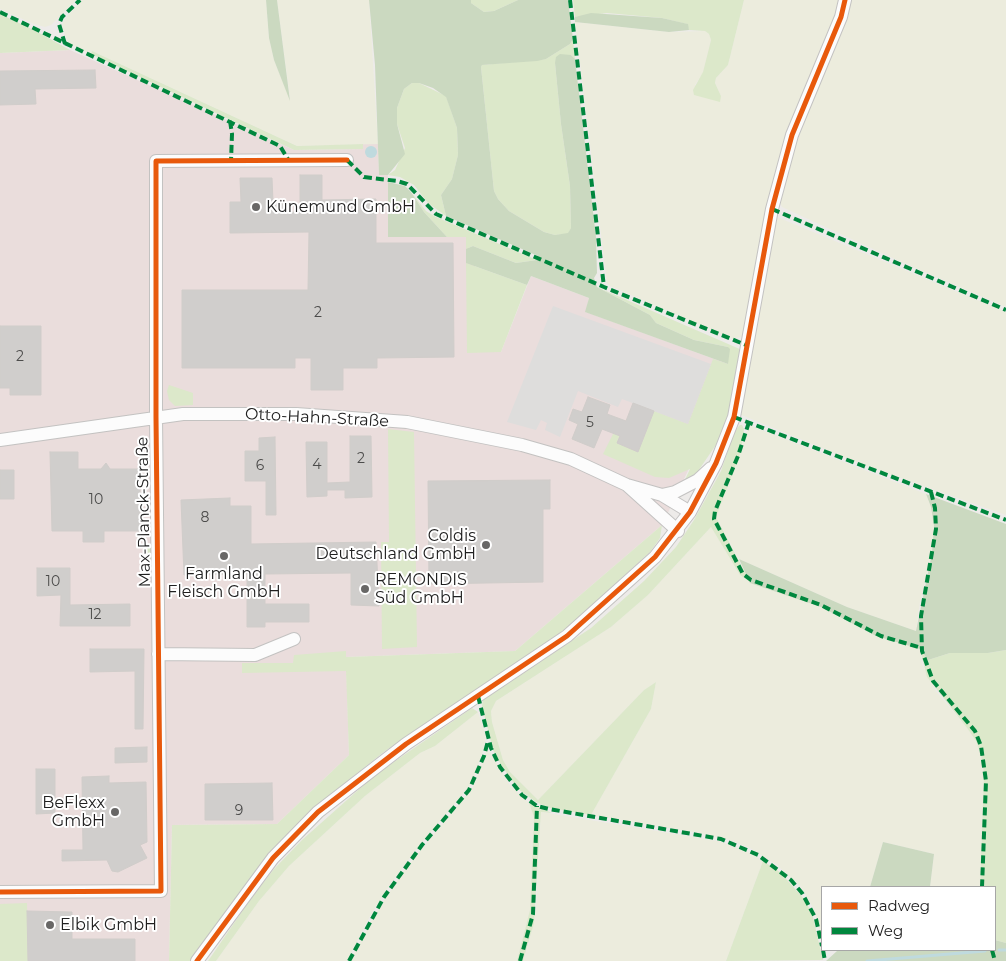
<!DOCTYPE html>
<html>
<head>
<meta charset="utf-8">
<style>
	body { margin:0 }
	#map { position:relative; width:1006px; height:961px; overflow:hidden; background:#edebe9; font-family:Montserrat,sans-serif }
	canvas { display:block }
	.legend { position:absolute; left:821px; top:886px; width:175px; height:65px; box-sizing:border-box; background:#fff; border:1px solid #a6a6a6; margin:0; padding:6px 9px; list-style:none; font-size:15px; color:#202020 }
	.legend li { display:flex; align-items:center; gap:10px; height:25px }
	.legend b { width:25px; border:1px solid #a6a6a6 }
</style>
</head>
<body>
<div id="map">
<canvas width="1006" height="961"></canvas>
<ul class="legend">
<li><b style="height:6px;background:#e8590c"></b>Radweg</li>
<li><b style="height:6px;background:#00873e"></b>Weg</li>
</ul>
</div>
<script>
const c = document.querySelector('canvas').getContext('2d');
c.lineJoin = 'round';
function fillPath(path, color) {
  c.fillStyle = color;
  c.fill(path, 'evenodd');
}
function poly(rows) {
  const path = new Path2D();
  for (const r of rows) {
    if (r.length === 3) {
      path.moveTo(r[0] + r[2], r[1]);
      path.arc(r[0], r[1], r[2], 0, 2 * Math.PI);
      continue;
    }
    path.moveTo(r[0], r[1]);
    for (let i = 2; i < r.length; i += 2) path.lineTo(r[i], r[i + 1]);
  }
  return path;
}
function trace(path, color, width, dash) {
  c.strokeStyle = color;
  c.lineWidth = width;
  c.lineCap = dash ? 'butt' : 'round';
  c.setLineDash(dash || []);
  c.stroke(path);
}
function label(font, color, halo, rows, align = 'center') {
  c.font = font + ' Montserrat,sans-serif';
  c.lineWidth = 4;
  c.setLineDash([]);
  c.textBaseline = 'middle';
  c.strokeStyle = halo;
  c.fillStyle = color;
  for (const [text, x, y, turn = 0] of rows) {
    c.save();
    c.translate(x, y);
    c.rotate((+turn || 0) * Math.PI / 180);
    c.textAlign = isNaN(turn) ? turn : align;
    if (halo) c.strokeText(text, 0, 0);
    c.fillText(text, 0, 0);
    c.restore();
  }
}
fillPath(poly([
	[70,50,294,150,363,149,363,144,378,144,379,175,388,175,389,237,466,237,501,352,531,276,589,298,586,312,728,364,708,429,662,525,515,651,346,657,349,755,277,824,172,825,169,961,0,961,0,53]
]), '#eadddc');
fillPath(poly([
	[0,0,76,0,51,25,45,27,34,24,0,9],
	[82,0,266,0,269,38,274,60,290,99,277,0,369,0,378,144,297,146,92,51,91,54,68,43,62,26,64,20],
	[744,0,841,0,831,32,794,119,744,336,733,339,610,286,607,283,575,22,669,32,705,31,709,34,711,40,703,73,695,85,721,96,715,83,716,78,728,65],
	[851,0,1006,0,1006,307,897,260,782,207,780,202,793,152],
	[777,217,1006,312,1006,515,864,465,739,414],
	[749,425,926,494,931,507,934,526,932,553,920,602,916,631,847,607,739,559,716,517],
	[711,527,740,575,750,582,821,607,876,636,920,649,922,664,936,691,967,728,976,741,981,755,984,773,980,887,930,887,934,854,883,842,870,887,822,887,822,939,814,909,801,887,777,865,750,848,730,840,705,834,591,815,651,709,656,682,644,690,538,800,510,772,503,760,492,722,491,711,496,701,611,627,648,595],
	[478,712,486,736,484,748,472,783,418,847,389,886,370,916,347,961,216,961,259,901,289,866,365,796,420,753,435,746],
	[486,751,490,752,509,784,529,803,534,817,530,910,517,961,350,961,373,918,402,873,473,787],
	[541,812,718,841,750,853,763,861,726,961,523,961,529,943,536,909]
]), '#ececdd');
fillPath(poly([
	[471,0,518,0,494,11,484,12,471,3],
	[573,0,744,0,728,65,716,78,715,83,721,96,720,102,694,95,693,90,703,72,711,40,709,34,705,31,689,30,687,24,662,18,607,13,575,17],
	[0,14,34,30,70,50,0,53],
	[573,39,575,59,571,55,555,63,561,124,570,186,571,228,568,234,555,235,544,232,509,211,498,199,494,191,481,67,482,65,546,59,570,44],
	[92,51,297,146,363,144,363,149,294,150,91,54],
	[412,83,419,83,446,96,457,128,458,155,452,179,441,195,446,216,428,203,414,185,400,177,388,175,395,170,405,148,397,124,397,108,404,89],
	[411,192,426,211,436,217,537,260,516,263,473,246,466,249,466,237,447,237,424,212],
	[466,263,527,285,501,352,467,353],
	[597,287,742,350,728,414,720,439,692,480,682,486,690,469,669,478,655,477,603,454,613,434,617,433,620,434,617,443,638,452,654,411,688,424,713,359,728,364,728,347,694,340,656,323,650,315],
	[169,385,193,393,193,405,175,406,169,400,167,391],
	[740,425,742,425,744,429,741,451,716,517,750,582,740,575,711,527,648,595,611,627,496,701,491,711,492,722,503,760,510,772,538,800,644,690,656,682,651,709,591,815,550,808,536,802,518,789,501,765,493,750,482,706,483,700,591,628,644,581,676,547,694,520,721,471,735,430],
	[388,429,414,432,417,647,382,649,381,542,389,542],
	[662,525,660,538,650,552,569,626,529,656,385,751,335,791,264,861,227,909,192,961,169,961,172,825,277,824,349,755,346,671,242,673,242,663,293,663,294,655,346,651,346,657,515,651],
	[153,544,153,562,144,562,144,547],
	[920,649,928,660,950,653,988,653,1006,650,1006,943,995,940,995,887,980,887,984,773,981,755,976,741,967,728,927,677],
	[472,708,478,712,435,746,420,753,365,796,289,866,259,901,216,961,208,961,250,900,274,869,302,840,375,775],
	[529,803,552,813,541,812,534,923,523,961,517,961,530,910,534,817],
	[763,861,780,872,804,899,812,913,823,960,726,961],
	[27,903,28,961,0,961,0,904]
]), '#dce8ca');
fillPath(poly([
	[266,0,277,0,290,101,274,60,269,38],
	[369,0,471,0,471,3,484,12,494,11,518,0,568,0,573,39,570,44,546,59,537,61,482,65,481,67,494,191,498,199,509,211,544,232,555,235,568,233,571,228,570,186,561,124,555,63,556,57,560,54,571,55,575,59,596,237,597,273,594,278,597,287,650,315,656,323,694,340,728,347,730,349,728,364,585,312,589,298,531,276,527,285,466,263,466,249,473,246,516,263,537,260,538,256,446,216,441,195,452,179,458,155,457,128,446,97,433,88,419,83,412,83,404,89,397,108,397,124,405,154,388,175,379,175,375,65],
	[591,13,662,18,688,24,689,30,669,32,575,22,575,17],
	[388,182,405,186,411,192,424,212,447,237,388,237],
	[926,494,1006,524,1006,650,988,653,950,653,928,660,920,649,876,636,821,607,750,583,739,559,847,607,916,631,932,553,934,526,931,507],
	[883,842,934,854,930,887,870,887],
	[995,940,1006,943,1006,961,826,961,837,951,847,950,995,950]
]), '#cbd9c0');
fillPath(poly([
	[553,306,711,364,688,424,622,399,618,407,578,391,560,437,545,430,547,423,541,420,536,430,507,422]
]), '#dedddc');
fillPath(poly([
	[371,152,6]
]), '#bfdade');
trace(poly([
	[999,950,1006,950],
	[867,961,985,951]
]), '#bfdade', 3);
const building = poly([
	[95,70,96,88,35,89,36,104,0,105,0,71,95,70],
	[300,175,322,175,322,200,376,199,376,243,453,243,454,357,377,358,377,368,343,368,343,390,311,390,311,358,295,358,295,368,182,368,182,290,308,290,309,232,230,233,230,202,241,202,240,178,272,178,273,202,283,202,284,212,300,212,300,175],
	[0,326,41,326,41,395,10,395,10,388,0,388,0,326],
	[588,397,610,405,607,414,626,421,633,403,654,411,638,452,617,443,620,436,602,429,594,448,572,439,578,424,569,420,573,409,582,412,588,397],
	[350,436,371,436,372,497,345,498,345,490,327,490,327,496,307,497,306,442,327,442,327,483,350,482,350,436],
	[275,437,276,515,266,515,266,481,245,481,245,451,259,451,259,438,275,437],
	[50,452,78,452,78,469,101,469,106,463,110,469,140,469,140,531,104,531,104,542,83,542,83,531,52,531,50,452],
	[0,470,14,470,14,499,0,499,0,470],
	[550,480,550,509,543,509,543,582,429,584,428,481,550,480],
	[230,498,230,506,251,506,251,544,376,542,379,606,351,605,351,573,265,574,265,604,309,604,309,622,265,622,265,627,247,627,247,574,184,575,181,500,230,498],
	[37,568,70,568,70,605,130,604,130,626,60,626,61,595,37,596,37,568],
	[90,649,144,649,143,729,135,729,135,671,90,672,90,649],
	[147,747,147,762,115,763,115,748,147,747],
	[36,769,55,769,55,813,36,814,36,769],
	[109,776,109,783,146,782,147,842,140,845,147,858,118,872,112,871,107,860,62,861,62,850,83,850,82,777,109,776],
	[272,783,273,820,205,820,205,784,272,783],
	[27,911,72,912,72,939,135,939,135,961,28,961,27,911]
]);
fillPath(building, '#d0cecc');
trace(building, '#d0cdca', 1);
const minor = poly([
	[0,440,183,414,296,414,407,422,522,445,571,459,627,485,662,495,690,512],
	[628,486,678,531],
	[662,495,675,492,698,480,711,468],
	[158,654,255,655,294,639],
	[0,892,161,891,156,417,156,161,347,160],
	[197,961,273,858,318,812,406,744,567,636,655,557,690,512,716,463,734,417,772,209,792,135,841,17,845,0]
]);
trace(minor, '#c3c2c1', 14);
trace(minor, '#fcfcfc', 12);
trace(poly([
	[570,0,604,287],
	[0,12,280,146,289,161],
	[65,44,59,24,62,17,80,0],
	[230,121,232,134,231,161],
	[347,160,364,177,397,181,407,184,436,214,604,287,746,345],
	[772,209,1006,310],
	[734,417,1006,520],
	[749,422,738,456,715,511,714,519,743,574,751,580,821,605,881,636,922,648],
	[931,492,935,508,936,529,921,616,922,651,933,681,975,731,981,746,986,781,982,887],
	[478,696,491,748,500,767,522,795,537,806,549,809,721,839,758,855,791,880,802,893,816,919,822,946],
	[823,950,825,961],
	[992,950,995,961],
	[349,961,384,897,422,845,469,790,484,756,488,741],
	[520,961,533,914,537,806]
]), '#00873e', 4, [8, 4]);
trace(poly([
	[0,892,161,891,156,417,156,161,347,160],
	[197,961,273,858,318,812,406,744,567,636,655,557,690,512,716,463,734,417,772,209,792,135,841,17,845,0]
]), '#e8590c', 5);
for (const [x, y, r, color] of [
	[256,207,5,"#686766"],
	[486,545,5,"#686766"],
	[224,556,5,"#686766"],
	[365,589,5,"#686766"],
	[115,812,5,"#686766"],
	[50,925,5,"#686766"]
]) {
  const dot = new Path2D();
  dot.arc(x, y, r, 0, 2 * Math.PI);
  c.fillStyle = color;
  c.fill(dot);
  trace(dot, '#fff', 2);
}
label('14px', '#4c4c4b', null, [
	["2",318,313],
	["2",20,357],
	["5",590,423],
	["2",361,459],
	["4",317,465],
	["6",260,466],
	["10",96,500],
	["8",205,518],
	["10",53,582],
	["12",95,615],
	["9",239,811]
]);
label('16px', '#202020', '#fff', [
	["Künemund GmbH",266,207],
	["Coldis",476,536,"right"],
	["Deutschland GmbH",476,554,"right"],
	["Farmland",224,574,"center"],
	["Fleisch GmbH",224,592,"center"],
	["REMONDIS",375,580],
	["Süd GmbH",375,598],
	["BeFlexx",105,803,"right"],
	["GmbH",105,821,"right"],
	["Elbik GmbH",60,925]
], 'left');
label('16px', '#202020', '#fff', [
	["Otto-Hahn-Straße",317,418,3],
	["Max-Planck-Straße",144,512,-91]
]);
</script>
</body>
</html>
